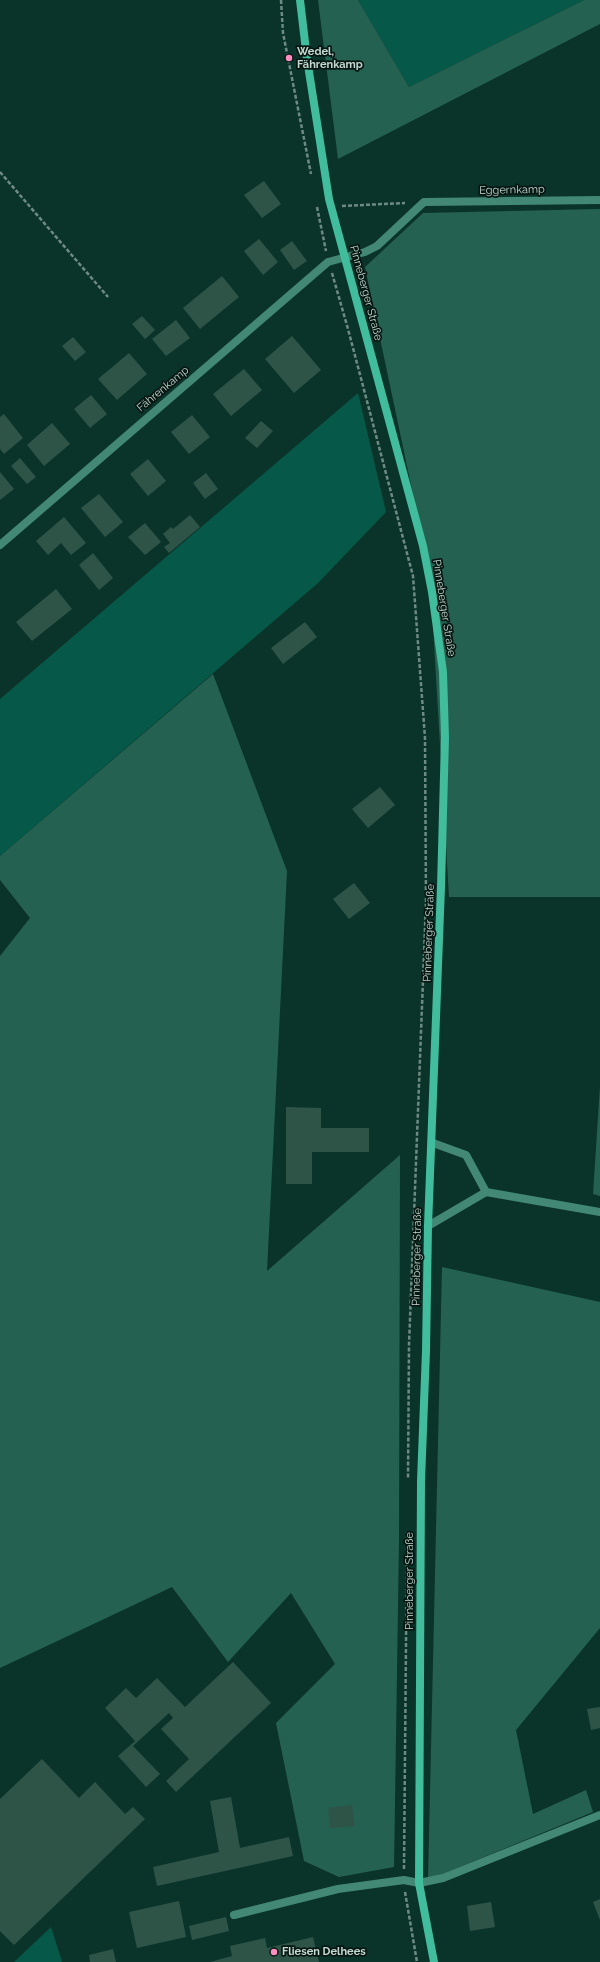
<!DOCTYPE html>
<html>
<head>
<meta charset="utf-8">
<style>
	body { margin:0 }
	canvas { display:block; background:#0a3329 }
</style>
</head>
<body>
<canvas width="600" height="1962"></canvas>
<script>
const c = document.querySelector('canvas').getContext('2d');
c.lineJoin = 'round';
function fillPath(path, color) {
  c.fillStyle = color;
  c.fill(path, 'evenodd');
}
function poly(rows) {
  const path = new Path2D();
  for (const r of rows) {
    path.moveTo(r[0], r[1]);
    for (let i = 2; i < r.length; i += 2) path.lineTo(r[i], r[i + 1]);
  }
  return path;
}
function trace(path, color, width, dash) {
  c.strokeStyle = color;
  c.lineWidth = width;
  c.lineCap = dash ? 'butt' : 'round';
  c.setLineDash(dash || []);
  c.stroke(path);
}
function label(font, color, halo, rows, align = 'center') {
  c.font = font + ' Raleway,sans-serif';
  c.lineWidth = 3.5;
  c.setLineDash([]);
  c.textBaseline = 'middle';
  c.strokeStyle = halo;
  c.fillStyle = color;
  for (const [text, x, y, turn = 0] of rows) {
    c.save();
    c.translate(x, y);
    c.rotate((+turn || 0) * Math.PI / 180);
    c.textAlign = isNaN(turn) ? turn : align;
    if (halo) c.strokeText(text, 0, 0);
    c.fillText(text, 0, 0);
    c.restore();
  }
}
fillPath(poly([
	[358,0,584,0,409,87],
	[358,393,386,512,318,583,0,856,0,699],
	[51,1927,62,1962,14,1962]
]), '#065948');
fillPath(poly([
	[318,0,358,0,409,87,584,0,600,0,600,24,338,159],
	[600,209,600,897,449,897,430,575,365,267,423,213],
	[213,674,287,871,267,1271,400,1155,399,1540,394,1867,339,1877,304,1861,276,1723,335,1664,291,1593,228,1662,172,1587,0,1668,0,956,30,918,0,880,0,856],
	[600,1086,600,1196,593,1194],
	[442,1267,600,1302,600,1628,516,1730,533,1814,586,1790,593,1812,428,1880]
]), '#256151');
fillPath(poly([
	[264,181,281,204,262,218,244,195],
	[259,239,278,262,263,275,244,251],
	[292,241,307,261,294,270,280,250],
	[222,276,239,297,200,329,183,308],
	[142,316,155,330,145,339,132,324],
	[176,320,190,338,166,356,152,339],
	[292,336,321,370,294,393,265,359],
	[73,337,86,352,75,361,62,346],
	[129,353,147,374,117,400,98,379],
	[244,369,262,390,231,416,213,394],
	[91,395,107,414,90,428,74,409],
	[4,414,23,438,4,454,0,449,0,417],
	[192,415,210,437,189,454,171,432],
	[261,421,273,431,257,448,245,438],
	[52,423,70,444,44,466,27,445],
	[20,458,36,477,27,484,11,466],
	[148,459,166,481,148,496,130,474],
	[0,472,14,489,0,500],
	[206,473,218,489,205,499,193,483],
	[99,494,123,522,105,537,81,508],
	[190,515,200,527,169,553,164,547,170,543,163,534,171,527,173,529],
	[64,517,86,543,71,555,61,543,48,555,36,541],
	[145,523,161,542,145,555,128,537],
	[93,553,113,578,99,590,79,565],
	[56,589,72,609,32,641,16,622],
	[305,622,317,637,283,664,271,648],
	[380,787,395,805,368,828,352,809],
	[354,883,370,903,349,919,333,899],
	[286,1107,321,1108,321,1128,369,1128,369,1152,312,1152,312,1184,286,1184],
	[233,1662,271,1703,176,1792,166,1781,189,1759,161,1729,173,1718,169,1713,133,1746,160,1774,146,1787,118,1756,135,1741,105,1708,126,1688,136,1698,157,1678,185,1707],
	[600,1707,600,1728,591,1730,587,1709],
	[42,1759,79,1798,95,1782,125,1814,133,1807,145,1819,14,1945,0,1931,0,1799],
	[231,1797,240,1848,289,1837,293,1856,157,1886,153,1867,219,1852,210,1801],
	[352,1805,355,1826,330,1828,328,1808],
	[600,1899,600,1920,593,1902],
	[179,1901,186,1937,137,1948,129,1912],
	[491,1902,495,1927,470,1931,467,1906],
	[226,1917,229,1931,192,1940,189,1926],
	[313,1937,319,1962,210,1962,232,1956,230,1946,265,1938,267,1948],
	[113,1949,116,1962,90,1962,89,1955]
]), '#2e5448');
trace(poly([
	[281,0,283,33,311,174],
	[0,172,108,297],
	[342,206,405,203],
	[317,207,326,251],
	[332,273,348,329,413,576,425,738,426,902,409,1345,408,1479],
	[404,1869,407,1532],
	[405,1892,417,1962]
]), '#6e8b83', 2.5, [4, 2]);
trace(poly([
	[433,1143,466,1155,486,1192],
	[428,1226,486,1192,600,1212],
	[234,1915,338,1889,404,1880,419,1883]
]), '#428874', 8);
trace(poly([
	[0,545,328,262,365,252,377,246,424,202,600,200],
	[419,1883,443,1878,600,1815]
]), '#428874', 8);
trace(poly([
	[300,0,307,59,329,199,423,546,432,592,443,672,445,738,441,887,428,1226,426,1351,421,1481,419,1883,434,1962]
]), '#41bc9d', 8);
for (const [x, y, r, color] of [
	[289,58,4,"#fd8ec0"],
	[274,1952,4,"#fd8ec0"]
]) {
  const dot = new Path2D();
  dot.arc(x, y, r, 0, 2 * Math.PI);
  c.fillStyle = color;
  c.fill(dot);
  trace(dot, '#071712', 1.5);
}
label('bold 11px', '#c4d8d1', '#071712', [
	["Wedel,",297,52],
	["Fährenkamp",297,65],
	["Fliesen Delhees",282,1952]
], 'left');
label('11px', '#c4d8d1', '#071712', [
	["Eggernkamp",512,190,-1],
	["Pinneberger Straße",366,293,75],
	["Fährenkamp",163,389,-40],
	["Pinneberger Straße",444,608,81],
	["Pinneberger Straße",429,933,-88],
	["Pinneberger Straße",417,1257,-89],
	["Pinneberger Straße",410,1581,-90]
]);
</script>
</body>
</html>
